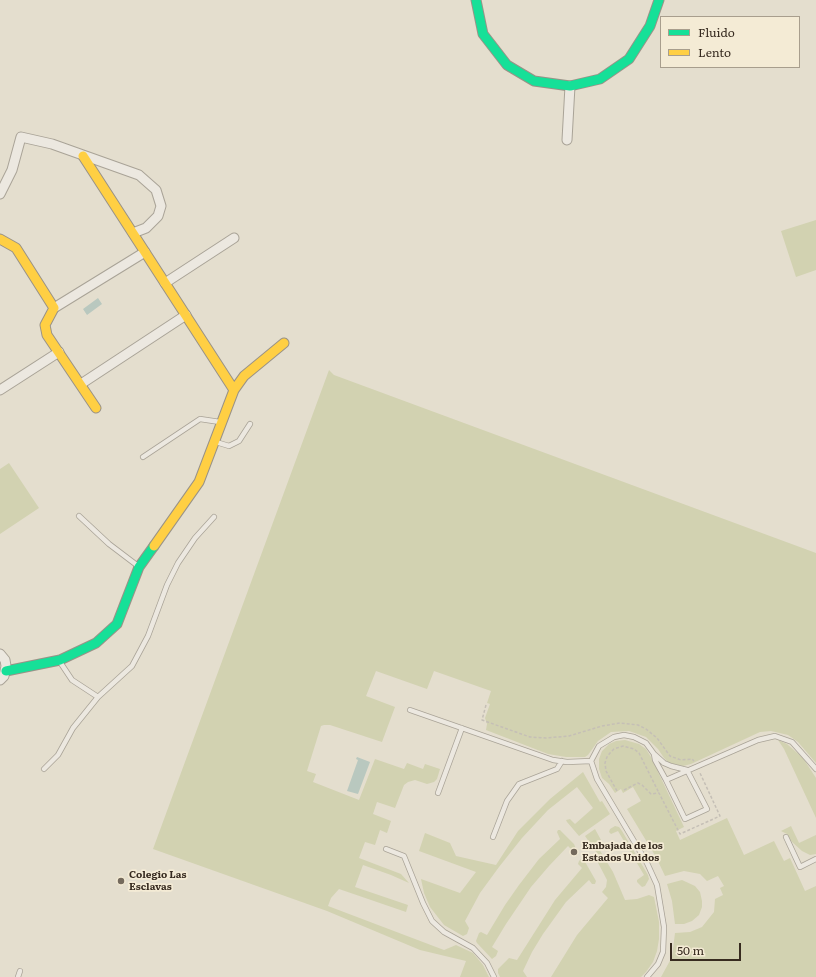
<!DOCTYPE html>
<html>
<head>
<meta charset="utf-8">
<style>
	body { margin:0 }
	#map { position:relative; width:816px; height:977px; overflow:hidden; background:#e4dece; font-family:Literata,serif }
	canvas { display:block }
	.legend { position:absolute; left:660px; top:16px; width:140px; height:52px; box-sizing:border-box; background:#f4ebd5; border:1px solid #a89e8d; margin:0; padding:5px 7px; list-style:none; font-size:12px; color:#372b20 }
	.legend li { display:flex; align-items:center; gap:8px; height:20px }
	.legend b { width:20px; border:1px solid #a89e8d }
	.scale { position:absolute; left:670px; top:943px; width:71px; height:18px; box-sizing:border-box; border:2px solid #372b20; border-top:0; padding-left:5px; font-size:12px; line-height:14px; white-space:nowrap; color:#372b20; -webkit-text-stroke:3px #f4ebd5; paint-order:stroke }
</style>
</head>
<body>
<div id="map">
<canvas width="816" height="977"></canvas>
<ul class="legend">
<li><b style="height:5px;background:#16e098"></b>Fluido</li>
<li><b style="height:5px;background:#ffcf43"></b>Lento</li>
</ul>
<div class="scale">50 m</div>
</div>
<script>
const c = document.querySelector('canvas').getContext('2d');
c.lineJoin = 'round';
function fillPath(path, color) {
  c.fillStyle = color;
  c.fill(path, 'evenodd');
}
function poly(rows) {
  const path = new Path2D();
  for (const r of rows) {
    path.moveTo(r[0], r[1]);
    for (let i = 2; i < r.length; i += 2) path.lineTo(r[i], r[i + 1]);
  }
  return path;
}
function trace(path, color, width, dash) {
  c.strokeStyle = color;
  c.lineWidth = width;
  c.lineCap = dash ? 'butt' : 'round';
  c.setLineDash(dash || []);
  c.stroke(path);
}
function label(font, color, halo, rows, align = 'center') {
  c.font = font + ' Literata,serif';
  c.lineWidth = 3.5;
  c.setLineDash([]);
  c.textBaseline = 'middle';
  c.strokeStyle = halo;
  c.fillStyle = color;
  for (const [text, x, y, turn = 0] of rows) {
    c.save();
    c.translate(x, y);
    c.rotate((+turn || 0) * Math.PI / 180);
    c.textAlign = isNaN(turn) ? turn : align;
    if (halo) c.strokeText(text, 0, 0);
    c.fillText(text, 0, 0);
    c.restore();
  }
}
fillPath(poly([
	[816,220,816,270,796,277,781,231],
	[329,370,334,375,816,553,816,763,798,742,788,735,771,731,760,732,691,764,683,766,669,763,664,758,658,749,646,737,629,731,611,732,598,741,588,755,585,757,566,757,548,754,486,730,487,724,485,718,490,704,487,703,491,691,434,671,427,689,376,671,366,696,395,707,382,742,330,725,324,725,321,726,307,771,316,774,313,782,359,800,375,759,404,769,407,763,423,769,425,764,440,769,437,779,434,782,427,784,415,780,408,782,404,785,395,808,377,802,373,814,391,821,387,833,380,830,375,845,365,842,359,858,401,874,409,883,391,875,363,865,355,887,408,905,406,912,339,889,331,898,328,906,444,950,456,945,473,953,483,965,489,977,460,977,466,961,420,950,327,911,153,849],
	[9,463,39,508,0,534,0,469],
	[625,740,639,744,646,749,651,757,684,827,676,831,680,840,727,818,744,855,774,841,784,861,790,858,805,891,816,886,816,977,661,977,672,957,675,933,690,932,702,927,714,912,715,899,723,895,720,888,724,886,718,876,707,881,700,874,684,871,665,876,656,857,627,809,641,801,633,787,623,793,621,789,615,793,609,784,602,778,599,769,599,759,602,751,609,744,616,741],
	[778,740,787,744,803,758,816,778,816,818,784,749],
	[583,772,600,802,602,801,610,814,579,836,567,822,566,820,570,819,575,824,593,808,577,787,548,810,522,838,499,867,480,893,465,921,469,928,467,934,463,936,444,925,430,907,424,893,421,879,460,893,476,872,419,851,425,833,450,843,456,856,496,865,518,831,550,799],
	[615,826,619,827,622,831,648,875,649,879,645,886,642,887,637,882,637,880,644,875,618,831,611,834,609,832,610,829],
	[791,826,799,843,816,835,816,854,810,855,802,851,791,841,787,834,781,831],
	[595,829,601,840,596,844,613,872,625,900,637,899,649,895,654,897,659,922,659,939,657,951,653,962,646,972,641,977,551,977,577,935,608,898,602,892,606,887,607,880,596,859,599,856,585,836],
	[558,830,560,830,574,844,576,849,575,851,573,851,568,846,549,866,531,887,506,924,492,947,498,951,496,956,492,959,477,943,476,941,479,933,481,932,487,935,505,905,519,885,539,859,560,839,557,832],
	[581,859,584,860,596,881,595,884,592,884,589,880,566,902,543,934,532,952,523,971,527,977,500,977,498,973,498,969,509,958,517,960,555,900,582,868,578,864,579,861],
	[682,880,695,886,700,892,702,901,702,907,699,915,692,921,684,924,675,924,672,901,667,884]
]), '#d2d2b1');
fillPath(poly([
	[98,298,102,304,87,315,83,309],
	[357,757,370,762,358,794,347,791,358,760,356,759]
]), '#b9c8bf');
const lane = poly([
	[216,442,229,446,239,441,250,424],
	[143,457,200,419,220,422],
	[79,516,109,544,138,566],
	[60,662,72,680,98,697],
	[410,710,553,760,567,762,591,761],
	[654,754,655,760,666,780,758,740,775,736,792,742,816,769],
	[44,769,58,755,73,728,98,697,132,666,148,636,167,585,178,563,195,538,214,517],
	[438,793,462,728],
	[493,837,507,801,519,784,557,769,562,761],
	[786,837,800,867,816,859],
	[386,849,404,856,423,903,432,921,444,932,473,948,487,963,494,977],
	[18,977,20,971],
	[647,977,658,964,663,952,664,927,657,885,647,863,597,779,591,761,599,746,614,737,624,735,634,737,646,743,654,754,664,763,671,766,687,770,707,809,685,819,666,780]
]);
const street = poly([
	[567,140,570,86],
	[0,194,12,170,21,137,52,144,139,175,156,190,161,206,158,216,146,228,133,233],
	[165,283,234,238],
	[54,308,145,252],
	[81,384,186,315],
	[0,390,59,352],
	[0,654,5,660,6,666,4,676,0,680]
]);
const fast = poly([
	[476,0,483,34,507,65,534,81,570,86,600,79,629,59,650,26,659,0],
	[6,671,60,660,96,643,117,624,139,567,154,546]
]);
const slow = poly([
	[83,156,234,390],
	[0,239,16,248,54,308,45,325,47,335,96,408],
	[154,546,199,482,234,390,244,376,284,343]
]);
trace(lane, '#a9a397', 6);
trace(street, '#a9a397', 11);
trace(fast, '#999287', 11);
trace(slow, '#999287', 11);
trace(poly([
	[486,705,482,720,530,737,546,738,569,736,602,726,620,723,638,725,646,729,657,738,670,756,681,760,692,759,694,761],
	[624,790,638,783,642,785,651,794,659,793,680,834,720,816,700,773],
	[617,791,606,771,605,763,607,757,610,753,614,749,623,746,634,749,639,753,659,793]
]), '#c5bfb6', 1.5, [3, 2]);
trace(lane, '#ece8e0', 4.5);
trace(street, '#ece8e0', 9);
trace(fast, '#16e098', 9);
trace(slow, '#ffcf43', 9);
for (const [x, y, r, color] of [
	[574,852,4,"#746a5d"],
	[121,881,4,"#746a5d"]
]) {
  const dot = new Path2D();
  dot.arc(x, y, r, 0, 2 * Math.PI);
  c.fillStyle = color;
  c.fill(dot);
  trace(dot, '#f4ebd5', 1.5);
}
label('bold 10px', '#372b20', '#f4ebd5', [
	["Embajada de los",582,846],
	["Estados Unidos",582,858],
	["Colegio Las",129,875],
	["Esclavas",129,887]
], 'left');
</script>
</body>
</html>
